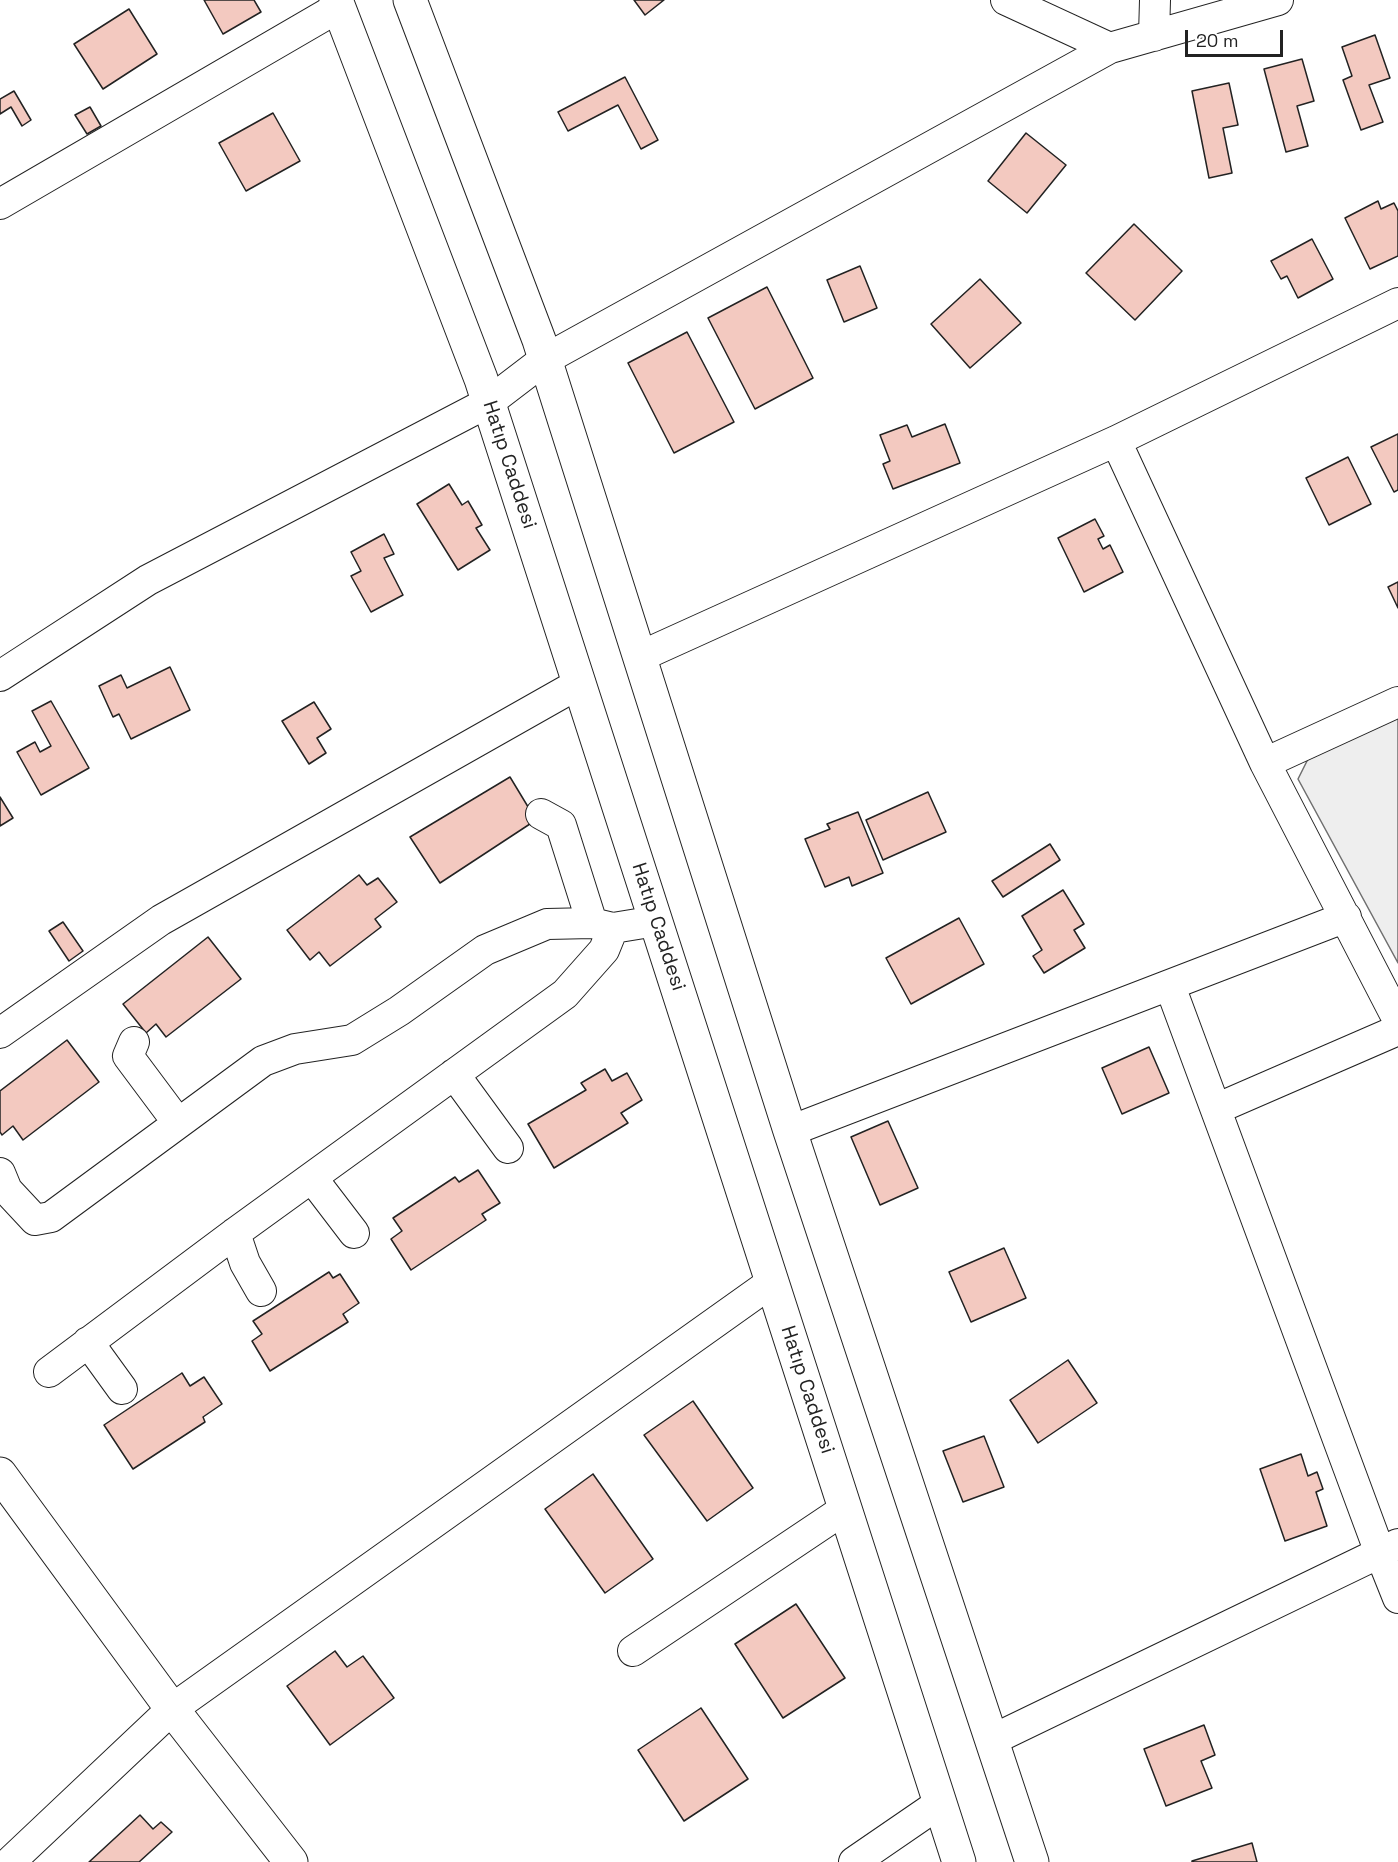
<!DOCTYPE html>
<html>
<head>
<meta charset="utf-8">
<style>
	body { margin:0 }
	#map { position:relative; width:1398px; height:1862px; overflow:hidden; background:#fff; font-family:"Space Grotesk",sans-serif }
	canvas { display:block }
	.scale { position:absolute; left:1185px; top:30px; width:98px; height:27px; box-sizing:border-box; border:3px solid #222; border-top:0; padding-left:8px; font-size:18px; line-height:21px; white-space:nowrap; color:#222; -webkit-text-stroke:4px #fff; paint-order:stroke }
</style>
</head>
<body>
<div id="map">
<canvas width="1398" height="1862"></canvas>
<div class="scale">20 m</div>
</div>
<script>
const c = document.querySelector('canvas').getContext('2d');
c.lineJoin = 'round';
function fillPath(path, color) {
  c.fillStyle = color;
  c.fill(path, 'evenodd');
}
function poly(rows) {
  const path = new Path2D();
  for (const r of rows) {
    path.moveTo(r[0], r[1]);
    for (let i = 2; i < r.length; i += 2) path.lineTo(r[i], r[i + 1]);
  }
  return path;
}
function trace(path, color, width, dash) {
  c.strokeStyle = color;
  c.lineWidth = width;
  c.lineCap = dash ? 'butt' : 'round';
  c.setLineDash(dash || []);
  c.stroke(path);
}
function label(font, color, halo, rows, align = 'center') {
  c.font = font + ' "Space Grotesk",sans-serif';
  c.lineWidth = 4.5;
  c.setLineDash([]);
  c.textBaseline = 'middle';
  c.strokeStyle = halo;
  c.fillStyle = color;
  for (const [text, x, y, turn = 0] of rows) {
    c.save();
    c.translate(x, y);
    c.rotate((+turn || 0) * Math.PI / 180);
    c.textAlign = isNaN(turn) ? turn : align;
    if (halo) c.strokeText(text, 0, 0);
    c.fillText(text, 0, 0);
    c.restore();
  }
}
const green = poly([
	[1398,718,1398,963,1298,779,1310,755,1398,718]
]);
fillPath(green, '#eee');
trace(green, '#6f6f6f', 1.5);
const building = poly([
	[204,0,254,0,261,12,223,34,204,0],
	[634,0,664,0,645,15,634,0],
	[129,9,157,54,103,89,74,44,129,9],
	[1375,35,1390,78,1369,85,1383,122,1361,130,1343,80,1352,76,1342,47,1375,35],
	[1302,59,1314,101,1297,106,1308,146,1286,152,1264,69,1302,59],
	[625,77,658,140,641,149,618,105,568,131,558,112,625,77],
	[1229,83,1238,125,1223,128,1232,173,1209,178,1192,91,1229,83],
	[14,91,31,120,22,126,11,107,0,114,0,99,14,91],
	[90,107,101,126,87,134,75,115,90,107],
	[273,113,300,161,246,191,219,143,273,113],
	[1026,133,1066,165,1027,213,988,181,1026,133],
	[1378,201,1381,209,1394,203,1398,211,1398,256,1370,269,1345,218,1378,201],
	[1134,224,1182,271,1135,320,1086,273,1134,224],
	[1312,239,1333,279,1298,298,1287,276,1281,279,1271,261,1312,239],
	[860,266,877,308,844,322,827,280,860,266],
	[980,279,1021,323,970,368,931,324,980,279],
	[767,287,813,378,755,409,708,318,767,287],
	[687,332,734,422,674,453,628,363,687,332],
	[945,424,960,463,893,489,883,464,890,461,880,435,907,425,912,437,945,424],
	[1398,434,1398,490,1394,492,1371,447,1398,434],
	[1348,457,1371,504,1329,525,1306,478,1348,457],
	[449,484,462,505,468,501,482,525,476,528,490,550,458,570,417,504,449,484],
	[1095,519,1104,536,1098,539,1103,549,1110,545,1123,572,1084,592,1058,538,1095,519],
	[384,534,394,554,384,558,403,595,371,612,351,576,361,571,351,552,384,534],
	[1398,582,1398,608,1388,587,1398,582],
	[170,667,190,710,131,739,119,714,113,717,99,686,121,675,127,688,170,667],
	[51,701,89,768,41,795,17,752,35,742,40,752,51,746,32,711,51,701],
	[314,702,331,729,317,738,326,753,309,764,282,721,314,702],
	[510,777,536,820,440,883,410,837,510,777],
	[928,792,946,832,883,860,866,820,928,792],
	[0,797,13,818,0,826,0,797],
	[858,812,883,873,852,886,849,877,825,887,805,839,830,829,827,824,858,812],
	[1050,844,1060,860,1003,897,992,881,1050,844],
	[359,875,367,885,378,878,397,902,375,919,381,927,330,966,319,952,310,960,287,930,359,875],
	[1063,890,1084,924,1074,930,1085,948,1044,973,1033,956,1042,950,1022,916,1063,890],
	[959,918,984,964,911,1004,886,958,959,918],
	[63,922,83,951,69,961,49,931,63,922],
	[208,937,241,979,166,1037,156,1024,146,1033,123,1004,208,937],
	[67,1040,99,1082,23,1140,13,1126,2,1135,0,1132,0,1091,67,1040],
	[1149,1047,1169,1093,1122,1114,1102,1068,1149,1047],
	[605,1069,612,1081,627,1073,642,1100,621,1113,628,1123,554,1168,528,1124,586,1090,581,1083,605,1069],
	[888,1121,918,1188,880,1205,851,1137,888,1121],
	[478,1170,500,1203,482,1214,486,1220,411,1270,391,1239,402,1231,393,1218,455,1177,459,1182,478,1170],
	[1004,1248,1026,1298,971,1322,949,1272,1004,1248],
	[329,1272,333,1278,340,1274,359,1303,343,1314,348,1322,270,1371,252,1341,262,1334,253,1321,329,1272],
	[1068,1360,1097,1403,1038,1443,1010,1400,1068,1360],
	[182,1373,190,1386,204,1377,222,1404,203,1417,205,1422,133,1469,104,1425,182,1373],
	[693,1401,753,1488,707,1521,644,1435,693,1401],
	[984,1436,1004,1487,963,1502,943,1451,984,1436],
	[1301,1454,1308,1476,1317,1472,1323,1489,1316,1492,1327,1526,1285,1541,1260,1469,1301,1454],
	[593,1474,653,1559,605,1593,545,1509,593,1474],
	[796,1604,845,1678,783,1718,735,1644,796,1604],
	[335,1651,347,1667,363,1656,394,1698,330,1745,287,1686,335,1651],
	[701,1708,748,1779,684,1821,638,1750,701,1708],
	[1204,1725,1215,1755,1201,1761,1212,1788,1166,1806,1144,1749,1204,1725],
	[140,1815,153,1829,161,1822,172,1832,139,1862,89,1862,140,1815],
	[1252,1843,1257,1862,1192,1862,1192,1861,1252,1843]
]);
fillPath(building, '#f3c9c0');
trace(building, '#222', 1.5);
const minor = poly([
	[1006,0,1110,48],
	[1154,36,1155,0],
	[0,204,339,7],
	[1116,441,1265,763,1398,1020],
	[639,657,1116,441,1398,303],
	[0,676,148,580,489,402,544,360,1110,48,1278,0],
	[1265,763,1398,702],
	[541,814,561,825,592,923],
	[1170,986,1380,1553,1398,1598],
	[0,1033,161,920,580,683],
	[134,1042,128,1056,178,1123],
	[454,1074,508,1148],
	[1216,1109,1398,1030],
	[790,1131,1346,917],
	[0,1173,7,1190,35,1220,51,1217,263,1061,295,1049,352,1040,399,1011,485,950,547,924,592,923,613,928,656,921],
	[312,1178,354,1233],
	[235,1233,245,1263,261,1291],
	[88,1342,122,1389],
	[49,1372,235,1233,565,994,604,950,613,928],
	[633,1651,845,1509],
	[992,1740,1398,1544],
	[10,1862,172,1709,772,1282],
	[854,1862,940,1803]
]);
const tertiary = poly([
	[0,1474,172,1709,291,1862]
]);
const secondary = poly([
	[336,0,481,379,959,1862],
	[410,0,539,340,790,1131,1032,1862]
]);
trace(minor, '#222', 32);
trace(tertiary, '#222', 35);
trace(secondary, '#222', 35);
trace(minor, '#fff', 30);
trace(tertiary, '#fff', 33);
trace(secondary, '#fff', 33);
label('20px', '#222', '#fff', [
	["Hatıp Caddesi",509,465,72],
	["Hatıp Caddesi",658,927,72],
	["Hatıp Caddesi",807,1390,72]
]);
</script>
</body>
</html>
